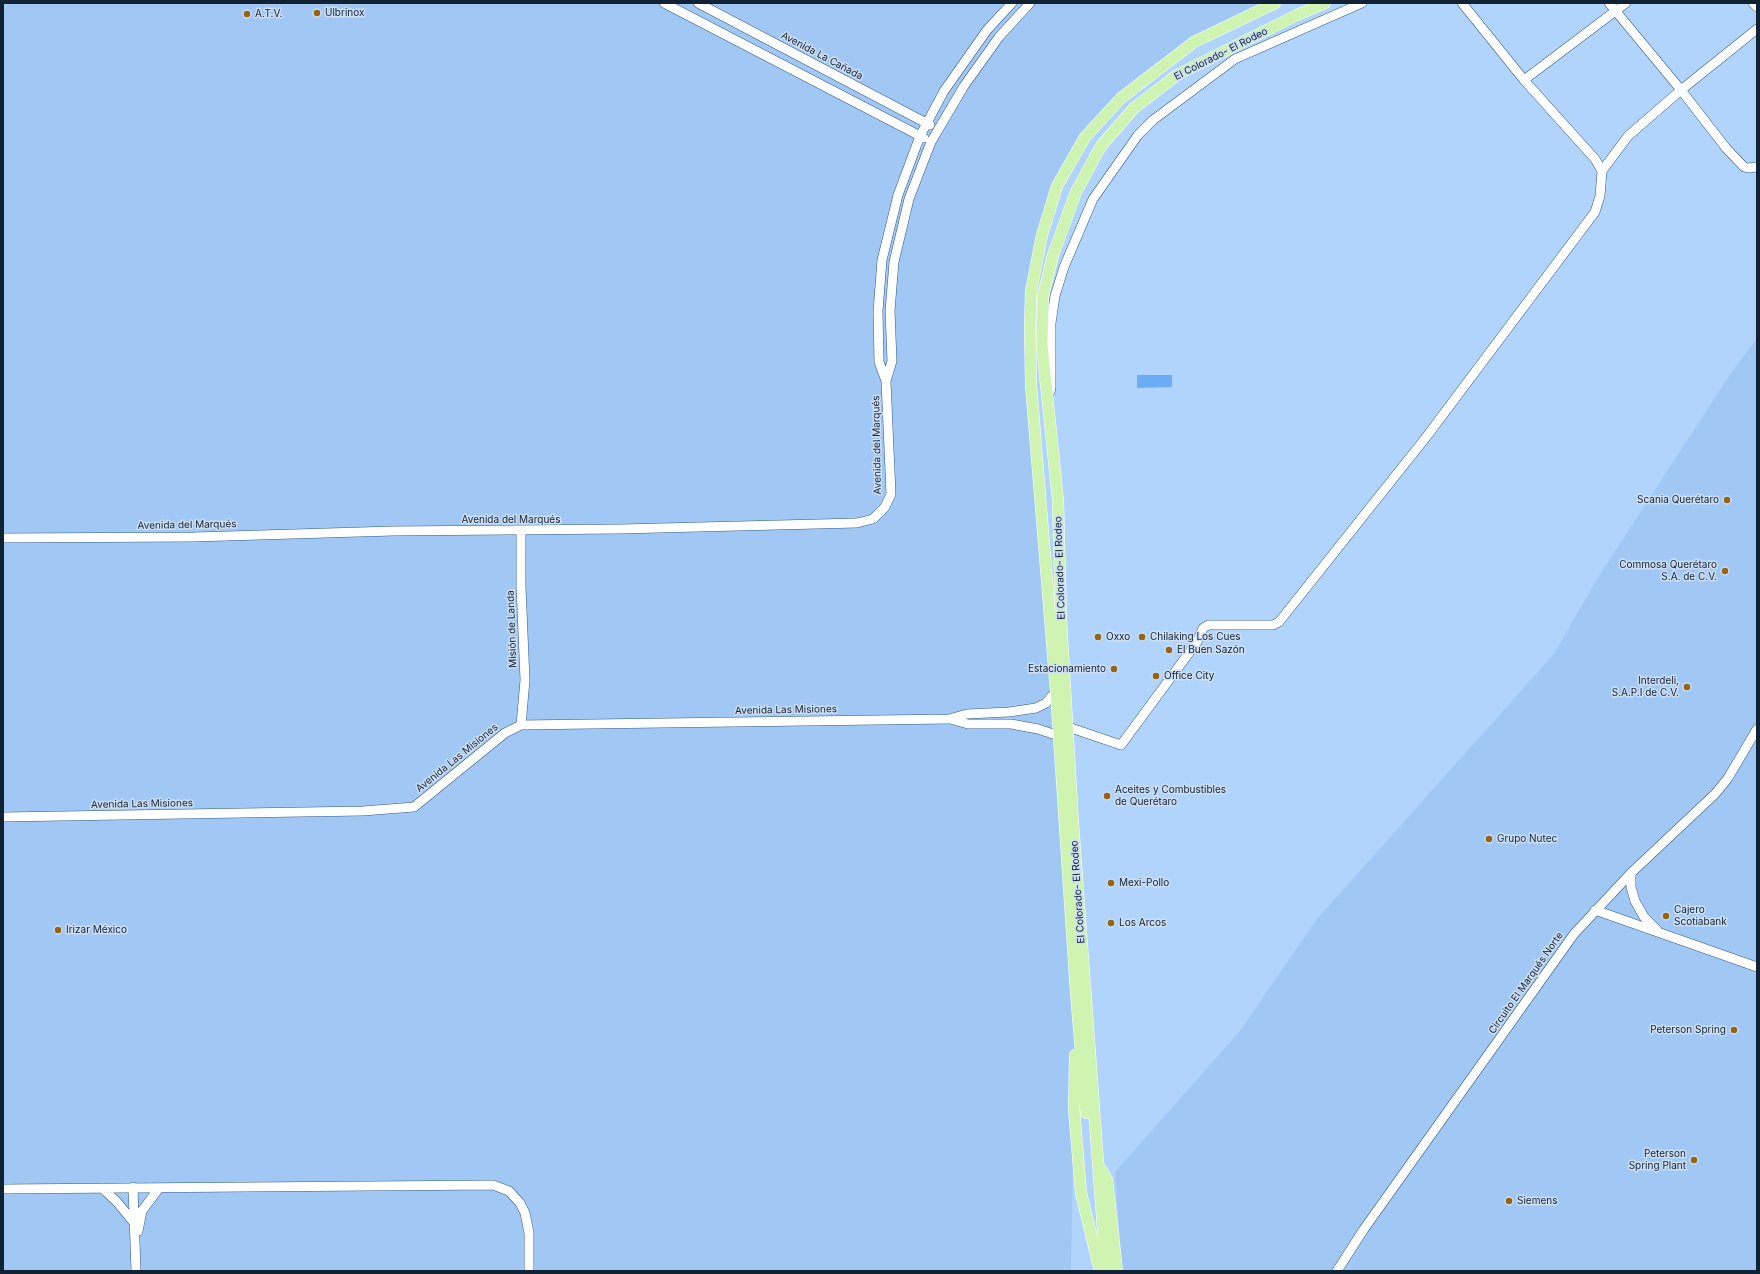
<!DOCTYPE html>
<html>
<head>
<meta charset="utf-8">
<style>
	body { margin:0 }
	#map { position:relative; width:1760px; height:1274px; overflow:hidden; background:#b1d4fd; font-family:Inter,sans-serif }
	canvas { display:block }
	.frame { position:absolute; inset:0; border:4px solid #112235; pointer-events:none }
</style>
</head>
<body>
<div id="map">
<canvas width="1760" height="1274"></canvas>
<div class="frame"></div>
</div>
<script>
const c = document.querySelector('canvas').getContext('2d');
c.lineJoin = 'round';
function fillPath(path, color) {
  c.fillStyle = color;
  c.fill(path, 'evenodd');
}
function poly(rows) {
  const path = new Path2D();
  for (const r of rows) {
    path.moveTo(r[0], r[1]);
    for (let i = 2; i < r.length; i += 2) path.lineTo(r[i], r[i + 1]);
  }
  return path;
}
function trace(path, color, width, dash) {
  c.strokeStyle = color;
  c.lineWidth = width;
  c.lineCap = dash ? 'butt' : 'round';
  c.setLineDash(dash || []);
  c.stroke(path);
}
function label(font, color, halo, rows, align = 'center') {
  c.font = font + ' Inter,sans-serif';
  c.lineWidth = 3;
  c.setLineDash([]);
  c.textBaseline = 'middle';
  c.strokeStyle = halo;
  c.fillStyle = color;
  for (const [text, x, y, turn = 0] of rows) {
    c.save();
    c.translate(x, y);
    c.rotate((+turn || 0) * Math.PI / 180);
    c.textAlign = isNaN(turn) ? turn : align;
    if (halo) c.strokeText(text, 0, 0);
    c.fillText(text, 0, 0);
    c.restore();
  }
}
fillPath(poly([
	[3,3,1283,3,1160,67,1085,137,1057,186,1031,291,1031,385,1076,993,1071,1271,3,1271],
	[1757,338,1757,1271,1122,1271,1115,1172,1240,1031,1317,919,1554,654,1597,579,1729,376]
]), '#a1c8f5');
fillPath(poly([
	[1137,375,1172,375,1172,387,1137,388]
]), '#6bacf5');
const minor = poly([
	[664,3,924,138],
	[698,3,930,125],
	[1462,3,1524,80,1595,159,1602,171],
	[1609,3,1681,90,1726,148,1744,167,1748,168,1757,167],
	[1753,3,1757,7],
	[1524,80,1626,3],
	[886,381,892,361,890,311,894,262,909,199,931,142,964,86,999,37,1030,3],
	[1050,392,1051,388,1051,323,1055,296,1064,267,1093,199,1138,135,1153,120,1235,59,1362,3],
	[3,538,194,537,393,531,621,529,857,523,873,519,885,507,891,494,886,381,879,362,878,311,882,260,898,195,920,136,944,91,987,30,1012,3],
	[950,719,968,724,1011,724,1038,729,1059,736],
	[521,725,525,680,521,587,521,531],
	[1068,727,1121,745,1197,642,1203,628,1208,625,1273,625,1279,622,1427,436,1595,212,1600,196,1602,171,1628,136,1681,90,1757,29],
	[3,817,363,811,414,807,505,733,521,725,949,719,967,714,1009,712,1036,708,1046,703,1056,691],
	[1631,873,1631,887,1635,901,1644,917,1657,930],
	[1595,910,1757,967],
	[133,1187,136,1271],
	[102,1188,117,1202,135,1224],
	[3,1189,493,1185,509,1191,520,1203,525,1213,529,1233,529,1271],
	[138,1231,142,1211,159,1188],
	[1337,1271,1364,1229,1574,934,1631,873,1715,794,1728,778,1757,729]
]);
const major = poly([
	[1075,1055,1074,1109,1081,1193,1100,1271],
	[1086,1113,1076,993,1056,691,1031,385,1030,328,1031,291,1042,235,1057,186,1085,137,1121,98,1194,42,1275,3],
	[1099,1166,1107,1180,1117,1271],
	[1106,1271,1073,824,1061,620,1058,500,1042,346,1043,296,1053,255,1076,192,1101,146,1134,108,1177,75,1297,15,1325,3]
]);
trace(minor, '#315985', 10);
trace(major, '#fff', 12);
trace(minor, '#fff', 9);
trace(major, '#cff4b1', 11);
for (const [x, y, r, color] of [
	[317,13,4,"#946314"],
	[247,14,4,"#946314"],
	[1727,500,4,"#946314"],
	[1725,571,4,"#946314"],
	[1098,637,4,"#946314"],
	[1142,637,4,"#946314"],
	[1169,650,4,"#946314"],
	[1114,669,4,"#946314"],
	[1156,676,4,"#946314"],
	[1687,687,4,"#946314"],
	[1107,796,4,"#946314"],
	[1489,839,4,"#946314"],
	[1111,883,4,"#946314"],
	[1666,916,4,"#946314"],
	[1111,923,4,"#946314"],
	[58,930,4,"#946314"],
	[1734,1030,4,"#946314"],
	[1694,1160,4,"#946314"],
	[1509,1201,4,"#946314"]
]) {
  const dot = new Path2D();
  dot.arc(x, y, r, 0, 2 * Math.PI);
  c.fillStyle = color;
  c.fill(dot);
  trace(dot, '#cedff4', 1.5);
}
label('10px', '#112235', '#cedff4', [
	["Ulbrinox",325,13],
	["A.T.V.",255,14],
	["Scania Querétaro",1719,500,"right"],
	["Commosa Querétaro",1717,565,"right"],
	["S.A. de C.V.",1717,577,"right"],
	["Oxxo",1106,637],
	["Chilaking Los Cues",1150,637],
	["El Buen Sazón",1177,650],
	["Estacionamiento",1106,669,"right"],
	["Office City",1164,676],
	["Interdeli,",1679,681,"right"],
	["S.A.P.I de C.V.",1679,693,"right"],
	["Aceites y Combustibles",1115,790],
	["de Querétaro",1115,802],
	["Grupo Nutec",1497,839],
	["Mexi-Pollo",1119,883],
	["Cajero",1674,910],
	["Scotiabank",1674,922],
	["Los Arcos",1119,923],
	["Irizar México",66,930],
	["Peterson Spring",1726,1030,"right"],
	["Peterson",1686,1154,"right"],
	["Spring Plant",1686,1166,"right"],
	["Siemens",1517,1201]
], 'left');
label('10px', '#112235', '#cedff4', [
	["El Colorado- El Rodeo",1221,54,-27],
	["Avenida La Cañada",822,56,28],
	["Avenida del Marqués",877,445,-91],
	["Avenida del Marqués",511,520],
	["Avenida del Marqués",187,525,-1],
	["El Colorado- El Rodeo",1060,568,-92],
	["Misión de Landa",512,629,-92],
	["Avenida Las Misiones",786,710,-1],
	["Avenida Las Misiones",457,758,-39],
	["Avenida Las Misiones",142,804,-1],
	["El Colorado- El Rodeo",1078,892,-94],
	["Circuito El Marqués Norte",1526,983,-55]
]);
</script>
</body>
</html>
